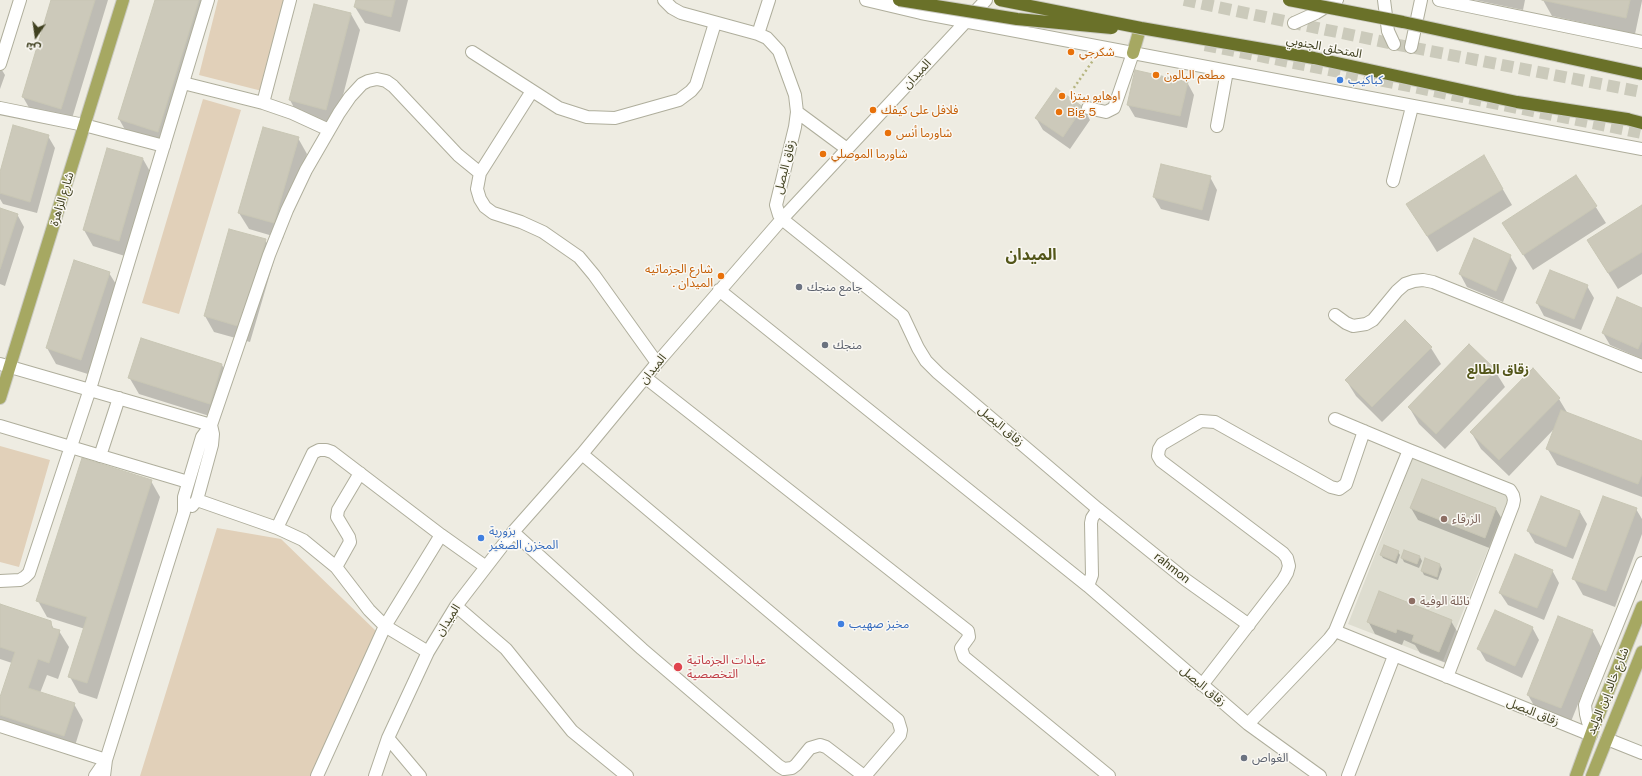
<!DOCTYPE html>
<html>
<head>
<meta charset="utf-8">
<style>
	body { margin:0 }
	#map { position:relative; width:1642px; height:776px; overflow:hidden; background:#eeece2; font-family:"Public Sans","Noto Sans Arabic",sans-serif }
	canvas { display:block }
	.north { position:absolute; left:16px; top:16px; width:40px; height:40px; -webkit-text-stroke:3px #faf8f3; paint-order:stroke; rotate:193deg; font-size:11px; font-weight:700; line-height:16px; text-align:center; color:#404120 }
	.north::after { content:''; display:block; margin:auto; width:14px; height:18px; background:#404120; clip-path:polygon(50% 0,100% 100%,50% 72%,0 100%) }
</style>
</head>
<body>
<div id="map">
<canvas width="1642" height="776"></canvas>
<div class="north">ش</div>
</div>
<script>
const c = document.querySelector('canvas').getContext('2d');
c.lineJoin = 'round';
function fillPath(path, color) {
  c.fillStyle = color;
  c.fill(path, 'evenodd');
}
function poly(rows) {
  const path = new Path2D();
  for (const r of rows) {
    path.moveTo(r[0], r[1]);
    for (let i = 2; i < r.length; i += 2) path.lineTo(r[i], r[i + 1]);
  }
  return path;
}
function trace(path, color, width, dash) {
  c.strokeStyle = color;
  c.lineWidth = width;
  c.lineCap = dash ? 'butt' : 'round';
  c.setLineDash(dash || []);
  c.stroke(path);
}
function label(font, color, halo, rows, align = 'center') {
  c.font = font + ' "Public Sans","Noto Sans Arabic",sans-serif';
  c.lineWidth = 3;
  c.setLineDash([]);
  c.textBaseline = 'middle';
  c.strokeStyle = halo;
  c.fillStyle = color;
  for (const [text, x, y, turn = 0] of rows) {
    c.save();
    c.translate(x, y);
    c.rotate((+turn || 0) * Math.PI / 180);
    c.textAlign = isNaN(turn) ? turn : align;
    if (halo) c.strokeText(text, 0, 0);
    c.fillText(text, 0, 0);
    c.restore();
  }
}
fillPath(poly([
	[1413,458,1509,497,1443,661,1348,624]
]), '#deddd0');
fillPath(poly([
	[218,0,285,0,262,91,199,75],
	[203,99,241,110,179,314,142,303],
	[0,446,50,460,19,567,0,562],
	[217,528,281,539,376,631,313,776,140,776]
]), '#e1d0b9');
fillPath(poly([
	[52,0,108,0,70,125,32,113,23,97],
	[157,0,213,0,167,148,128,135,119,119],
	[357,0,408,0,400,32,365,23,355,7],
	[1475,0,1525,0,1523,10],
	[1543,0,1642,0,1642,1,1635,34,1552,16],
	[315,5,351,14,360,30,335,126,299,117,290,100],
	[0,67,5,75,0,89],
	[1187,82,1194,95,1187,128,1135,117,1128,105],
	[1083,107,1090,120,1070,149,1043,130,1036,118],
	[48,136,55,148,37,213,3,204,0,199,0,176],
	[298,138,307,154,283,239,249,229,239,213],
	[1484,157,1512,205,1437,252,1407,204],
	[143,159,152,175,128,257,93,246,84,230],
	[1576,176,1606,223,1533,270,1503,223],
	[1210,177,1217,190,1209,221,1161,209,1154,197],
	[1642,206,1642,274,1618,289,1598,257],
	[0,209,17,214,24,227,5,286,0,284],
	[265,240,275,257,250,342,214,332,205,316],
	[1510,256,1517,268,1503,302,1467,287,1460,274],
	[109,273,119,289,91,375,56,364,47,348],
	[1587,286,1594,298,1581,330,1544,316,1537,303],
	[1642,309,1642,359,1610,345,1603,333],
	[1405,321,1431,348,1441,364,1382,422,1356,396,1346,380],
	[142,339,222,365,231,381,219,419,139,394,129,377],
	[1469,346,1495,371,1505,387,1445,449,1419,424,1409,407],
	[1559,399,1568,414,1642,442,1642,497,1557,465,1547,448,1555,428,1509,476,1481,449,1471,432],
	[1422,480,1496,509,1503,521,1492,549,1418,520,1411,508],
	[151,481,160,497,97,699,79,693,70,677,85,629,47,617,38,601],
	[1542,497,1580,512,1587,524,1573,559,1535,543,1528,531],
	[1636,509,1642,519,1642,534,1615,607,1583,595,1574,579],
	[1405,551,1420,557,1422,561,1419,568,1404,562,1402,558],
	[1398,552,1400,555,1397,564,1383,558,1381,555],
	[1426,560,1440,565,1442,569,1438,580,1424,575,1422,571],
	[1552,570,1559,583,1544,620,1508,605,1500,593],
	[0,605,50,622,54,629,59,631,69,647,58,679,47,675,40,693,74,704,83,720,73,752,5,729,0,720,0,700,12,663,0,659],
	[1368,621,1451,621,1458,633,1446,663,1420,653,1415,645,1404,640,1402,645,1375,634],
	[1532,627,1539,640,1522,678,1486,661,1479,649],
	[1592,630,1601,647,1570,724,1537,711,1528,695]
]), '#0003');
const building = poly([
	[51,0,95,0,61,109,22,97,51,0],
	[155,0,199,0,158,132,118,119,155,0],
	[356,0,395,0,391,17,354,7,356,0],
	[1542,0,1630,0,1626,18,1542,0],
	[314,4,351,13,326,110,289,100,314,4],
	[1135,70,1188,82,1180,116,1127,105,1135,70],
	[1056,88,1083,107,1063,137,1035,118,1056,88],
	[13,125,49,135,30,202,0,193,0,172,13,125],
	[263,127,299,137,274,223,238,213,263,127],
	[107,148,143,158,119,241,83,230,107,148],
	[1484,155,1503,189,1427,236,1406,204,1484,155],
	[1161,164,1211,176,1202,210,1153,197,1161,164],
	[1576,175,1597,206,1523,255,1502,223,1576,175],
	[1642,205,1642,252,1608,273,1587,240,1642,205],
	[0,208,18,214,0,269,0,208],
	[229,229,266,239,241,327,204,316,229,229],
	[1474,238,1511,255,1496,291,1459,274,1474,238],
	[74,260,110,272,81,360,46,348,74,260],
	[1550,270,1588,285,1574,319,1536,303,1550,270],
	[1617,297,1642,308,1642,340,1638,349,1602,333,1617,297],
	[1405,320,1432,347,1372,407,1345,380,1405,320],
	[141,338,222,364,210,404,128,378,141,338],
	[1469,344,1496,370,1436,434,1408,407,1469,344],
	[1533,368,1560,398,1499,460,1470,432,1533,368],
	[1561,410,1642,441,1642,474,1638,484,1546,449,1561,410],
	[82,458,152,480,87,683,68,677,87,617,36,601,82,458],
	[1422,479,1496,508,1485,538,1410,508,1422,479],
	[1541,496,1580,511,1566,547,1527,531,1541,496],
	[1603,496,1637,508,1606,591,1572,579,1603,496],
	[1384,545,1399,551,1395,561,1380,555,1384,545],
	[1404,550,1420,556,1417,564,1401,558,1404,550],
	[1515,554,1553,570,1537,608,1499,593,1515,554],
	[1425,558,1440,564,1437,577,1421,571,1425,558],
	[1379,591,1452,620,1439,652,1412,641,1414,635,1397,629,1396,633,1367,622,1379,591],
	[0,604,51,621,52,628,60,630,49,663,38,659,28,688,75,703,64,736,0,715,0,697,15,652,0,647,0,604],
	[1495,610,1533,627,1515,666,1477,649,1495,610],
	[1558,616,1593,630,1561,708,1527,695,1558,616]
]);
fillPath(building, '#ccc9ba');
trace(building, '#c8c6b4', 1);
trace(poly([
	[1184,0,1394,44,1642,92],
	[1205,45,1642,133]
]), '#cbcabb', 12, [12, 6]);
const minor = poly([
	[664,0,672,8,681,13,758,34,767,38,779,51,795,95,797,112,795,127,776,205,779,215,782,219,903,316,918,348,926,361,938,373,1098,509,1186,580,1249,625],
	[866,0,921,13,1642,149],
	[1384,0,1388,31,1394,44],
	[1439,0,1642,42],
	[1294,23,1316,13,1337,0],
	[758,34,769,0],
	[1411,47,1421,0],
	[472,52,559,108,587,117,615,118,679,100,691,91,696,85,715,23],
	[0,64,20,0],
	[183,83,263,103,292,113,329,130],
	[532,91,480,173,477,189,480,199,485,207,493,213,521,222,543,232,579,257,594,275,657,363],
	[263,103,290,0],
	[0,108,84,125,164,146],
	[1088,108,1106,112,1114,108,1133,53],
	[797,112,847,149],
	[1217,126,1227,71],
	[1393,181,1412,107],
	[719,290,1088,586,1248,724,1320,776],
	[1335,315,1346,323,1353,326,1366,324,1373,320,1397,291,1405,284,1414,281,1423,280,1433,282,1642,366],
	[0,364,211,425],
	[646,378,968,631,969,637,961,648,964,657,1109,776],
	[1335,419,1409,450,1505,488,1510,490,1513,495,1514,500,1513,505,1447,677],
	[0,426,188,482],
	[582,454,898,720,901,730,900,735,865,776],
	[100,456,119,398],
	[197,500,277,528,303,540,336,567,369,610,385,626,428,652],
	[192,506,197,500,212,445,213,434,211,425],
	[277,528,313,453,319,450,326,450,332,452,441,535,486,567],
	[513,532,642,649,779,766,784,769,792,768,796,765,810,748,820,745,826,747,864,776],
	[336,567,350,542,349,537,337,517,338,510,360,473],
	[0,581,20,580,25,577,29,573,90,389,208,0],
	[1088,586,1092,575,1091,523,1092,518,1098,509],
	[456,606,506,649,572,731,627,776],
	[1335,631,1591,735],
	[1202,685,1283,580,1287,573,1289,566,1287,558,1283,553,1161,461,1158,456,1159,449,1162,444,1201,421,1215,422,1331,487,1339,489,1346,484,1364,431],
	[1248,724,1329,639,1335,631,1409,450],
	[0,726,106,760,95,776],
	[1593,729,1588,722,1586,714,1585,705,1588,697,1642,563],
	[388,738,420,776],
	[1607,739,1642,753],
	[104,776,106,760,184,512,184,497,202,437,211,425,269,255,287,210,306,170,339,113,350,97,362,84,368,81,377,79,386,81,393,86,458,155,480,173],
	[317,776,385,626,441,535],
	[375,776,388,738,428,652,456,606,513,532,582,454,657,363,782,219,986,0],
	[1348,776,1394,656]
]);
const major = poly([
	[1133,53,1139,32],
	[0,398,123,0],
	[1576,776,1593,729,1642,607],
	[1592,776,1642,652]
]);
const highway = poly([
	[1627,119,1642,123]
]);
trace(minor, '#afae9c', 14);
trace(major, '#cacac1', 14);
trace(highway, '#cacac1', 14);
trace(poly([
	[1071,92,1094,59]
]), '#b5b47f', 2.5, [2, 3]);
trace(minor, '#fff', 12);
trace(major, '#a6a862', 12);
trace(highway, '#6a7129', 12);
const highwayBridge = poly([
	[899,0,1017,19,1112,28],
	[1000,0,1141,28,1314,58,1517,102,1627,119],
	[1289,0,1403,22,1642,74]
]);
trace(highwayBridge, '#cacac1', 14, []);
trace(highwayBridge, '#6a7129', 12);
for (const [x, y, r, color] of [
	[1071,52,4,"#e8710a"],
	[1156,75,4,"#e8710a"],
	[1340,80,4,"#3f7fe0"],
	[1062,96,4,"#e8710a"],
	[873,110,4,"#e8710a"],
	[1059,112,4,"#e8710a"],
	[888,133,4,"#e8710a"],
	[823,154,4,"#e8710a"],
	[721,276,4,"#e8710a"],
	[799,287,4,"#6b7280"],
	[825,345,4,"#6b7280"],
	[1444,519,4,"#8d6e63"],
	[481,538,4,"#3f7fe0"],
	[1412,601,4,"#8d6e63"],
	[841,624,4,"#3f7fe0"],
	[678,667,5,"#e0444e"],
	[1244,758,4,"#6b7280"]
]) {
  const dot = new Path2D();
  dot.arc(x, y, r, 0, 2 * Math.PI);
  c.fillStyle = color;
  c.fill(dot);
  trace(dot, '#faf8f3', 1.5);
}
label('12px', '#404120', '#faf8f3', [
	["المتحلق الجنوبي",1324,47,11],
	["الميدان",917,74,-47],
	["زقاق البصل",785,167,-76],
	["شارع الزاهرة",62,199,-73],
	["الميدان",653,369,-51],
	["زقاق البصل",1001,426,40],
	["rahmon",1172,568,38],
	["الميدان",448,620,-57],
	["زقاق البصل",1203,686,40],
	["شارع خالد إبن الوليد",1608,691,-68],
	["زقاق البصل",1533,712,22]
]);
label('12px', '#c56008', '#faf8f3', [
	["شكرجي",1079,52],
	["مطعم البالون",1164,75],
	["اوهايو بيتزا",1070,96],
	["فلافل على كيفك",881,110],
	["Big 5",1067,112],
	["شاورما أنس",896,133],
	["شاورما الموصلي",831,154],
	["شارع الجزماتيه",713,269,"right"],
	[". الميدان",713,283,"right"]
], 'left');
label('12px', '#366cbe', '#faf8f3', [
	["كباكيب",1348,80],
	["بزورية",489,531],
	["المخزن الصغير",489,545],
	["مخبز صهيب",849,624]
], 'left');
label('12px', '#5b616d', '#faf8f3', [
	["جامع منجك",807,287],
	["منجك",833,345],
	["الغواص",1252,758]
], 'left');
label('12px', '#785e54', '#faf8f3', [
	["الزرقاء",1452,519],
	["نائلة الوفية",1420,601]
], 'left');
label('12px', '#be3a42', '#faf8f3', [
	["عيادات الجزماتية",687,660],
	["التخصصية",687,674]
], 'left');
label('bold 13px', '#535619', '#faf8f3', [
	["زقاق الطالع",1498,370]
]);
label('bold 16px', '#535619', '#faf8f3', [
	["الميدان",1031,255]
]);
</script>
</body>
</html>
